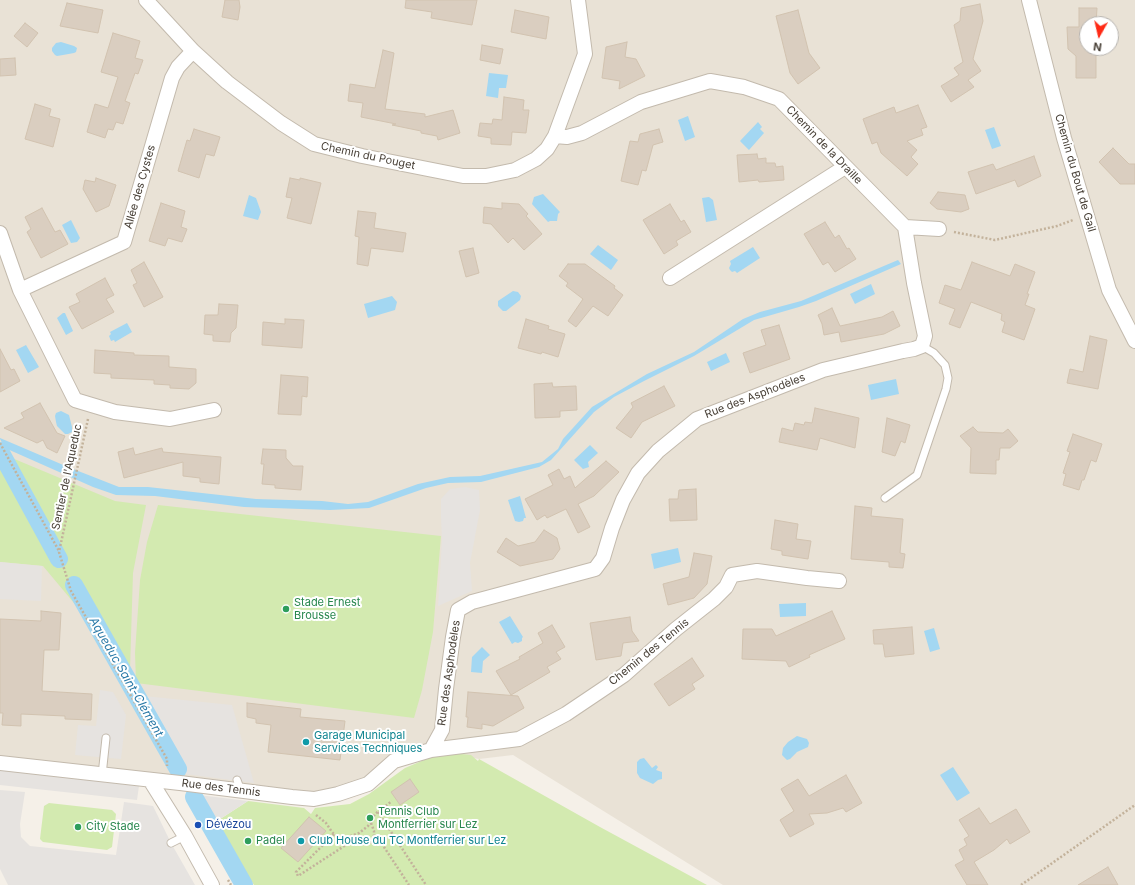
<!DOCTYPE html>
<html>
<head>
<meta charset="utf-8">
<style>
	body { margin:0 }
	#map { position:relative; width:1135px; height:885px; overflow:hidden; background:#f5f0e8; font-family:Inter,sans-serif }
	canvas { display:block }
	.north { position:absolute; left:1079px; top:16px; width:40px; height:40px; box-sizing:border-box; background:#fff; border:1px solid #b6b3af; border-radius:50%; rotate:188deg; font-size:11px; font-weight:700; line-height:16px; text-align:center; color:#484037 }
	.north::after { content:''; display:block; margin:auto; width:14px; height:18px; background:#ff2a15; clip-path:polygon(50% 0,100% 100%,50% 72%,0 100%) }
</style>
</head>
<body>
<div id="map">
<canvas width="1135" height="885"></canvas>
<div class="north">N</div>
</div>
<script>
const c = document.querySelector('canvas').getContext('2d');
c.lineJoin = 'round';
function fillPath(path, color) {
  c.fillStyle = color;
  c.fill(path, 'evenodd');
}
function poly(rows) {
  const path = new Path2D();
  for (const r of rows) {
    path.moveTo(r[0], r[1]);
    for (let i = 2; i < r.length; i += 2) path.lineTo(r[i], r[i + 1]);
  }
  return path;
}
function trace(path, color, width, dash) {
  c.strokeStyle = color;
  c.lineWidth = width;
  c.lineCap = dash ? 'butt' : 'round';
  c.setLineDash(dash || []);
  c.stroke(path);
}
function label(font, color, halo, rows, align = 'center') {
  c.font = font + ' Inter,sans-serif';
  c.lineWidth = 4;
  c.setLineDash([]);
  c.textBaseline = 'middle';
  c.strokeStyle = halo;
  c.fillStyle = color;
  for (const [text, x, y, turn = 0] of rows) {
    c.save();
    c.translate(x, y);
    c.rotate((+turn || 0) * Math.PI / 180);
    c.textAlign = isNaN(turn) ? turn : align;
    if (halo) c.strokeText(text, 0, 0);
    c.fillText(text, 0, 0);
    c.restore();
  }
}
fillPath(poly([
	[0,0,1135,0,1135,885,723,885,513,755,479,759,431,750,338,794,0,763],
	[1087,24,1111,24,1111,48,1087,48]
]), '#e9e2d6');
fillPath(poly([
	[0,453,115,501,146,505,133,573,130,670,43,566,0,562],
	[158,505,441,536,433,632,422,690,414,718,136,683,135,653,140,580,147,542],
	[443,752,471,755,478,761,479,759,600,827,707,885,254,885,214,823,248,801,304,808,311,814,315,808,350,804,369,794,405,768],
	[49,803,112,810,116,814,112,847,107,850,43,842,40,839,44,806]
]), '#d3eab0');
fillPath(poly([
	[465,487,479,490,480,510,470,563,472,591,438,606,442,541,441,517,441,499,450,489],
	[0,562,42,566,41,601,0,599],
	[100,690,113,692,126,715,121,759,75,755,78,725,96,726],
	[144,696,232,705,254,783,185,774],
	[0,770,139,786,137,800,0,785],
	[0,790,25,792,20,824,21,837,30,846,116,855,124,802,153,806,171,843,195,885,8,885,0,869],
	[199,795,248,801,214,823]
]), '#e6e3e0');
fillPath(poly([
	[61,42,74,46,77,48,76,52,74,53,63,55,57,56,55,55,52,51,52,48,56,43],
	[489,73,508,75,506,88,499,88,498,98,486,96],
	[688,116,695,137,685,141,678,120],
	[758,122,762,127,760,129,764,133,749,150,740,141],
	[994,127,1001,146,992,149,985,130],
	[543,194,560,212,558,214,557,221,550,221,548,222,532,204,534,197],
	[249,195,256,198,261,212,258,220,243,216],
	[709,197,713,200,717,220,706,222,702,198],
	[71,220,80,238,77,242,71,243,62,225],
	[598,245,618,260,611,270,590,254],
	[753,247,760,258,737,273,735,271,732,272,730,270,729,268,731,264,730,261],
	[898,260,901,264,816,301,799,307,754,320,694,356,644,381,614,397,594,412,551,460,539,467,481,482,448,483,426,488,369,508,330,510,244,507,155,496,116,495,93,487,5,448,0,439,0,438,68,467,119,487,148,487,256,499,322,501,348,504,368,502,418,484,450,477,480,476,542,462,558,449,563,439,592,407,647,374,694,352,743,319,760,312,801,301],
	[871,284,875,294,855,304,850,294],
	[513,291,518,292,521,296,520,300,506,311,503,311,498,306,498,301],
	[392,296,397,302,395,310,368,318,364,304],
	[63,313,65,313,73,331,66,335,57,318],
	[127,323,132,332,115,342,114,340,111,341,109,336,111,334,110,332],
	[26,345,39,367,28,373,16,350],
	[726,353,730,362,711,371,707,362],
	[896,379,899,394,871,400,868,385],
	[61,411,69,415,72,427,72,432,68,434,65,434,57,426,56,422,55,416,56,413],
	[590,445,598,453,588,462,589,467,583,469,574,460],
	[520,496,526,518,524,518,523,521,519,522,515,521,508,500],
	[678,548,681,562,654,569,651,554],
	[806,603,806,616,780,617,779,604],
	[510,616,523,637,522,638,522,641,518,643,515,642,512,644,499,622],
	[934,628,940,649,930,652,924,631],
	[482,647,490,655,483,661,482,673,471,672,472,657],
	[797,736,807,739,809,743,808,747,797,752,790,759,787,760,782,755,783,748,788,742],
	[644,758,652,768,656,765,658,767,656,770,662,772,662,779,658,780,653,784,640,778,637,773,637,762,640,759],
	[953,767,970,793,957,801,940,775]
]), '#a3d7f2');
trace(poly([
	[0,451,59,559],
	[74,585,178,769],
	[194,797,244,885]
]), '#a3d7f2', 18);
const building = poly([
	[225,0,239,0,240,7,238,20,222,17,225,0],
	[406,0,477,0,472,25,431,18,432,12,405,8,406,0],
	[67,3,103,10,98,33,60,26,67,3],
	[980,4,983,21,973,59,981,71,968,80,974,87,951,102,941,86,959,75,954,68,963,62,954,25,960,21,961,8,980,4],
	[1079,8,1097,8,1096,24,1087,24,1087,48,1096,48,1096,78,1076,78,1076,56,1068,49,1067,27,1079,27,1079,8],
	[515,10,549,17,546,39,511,32,515,10],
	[798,10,809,53,820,68,798,84,790,73,776,16,798,10],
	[25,23,38,33,27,47,14,36,25,23],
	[113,33,140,41,135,58,143,60,138,74,135,73,125,101,130,103,123,124,116,122,113,130,108,129,105,138,87,132,95,104,108,108,118,77,101,72,113,33],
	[627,42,625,57,636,59,645,76,619,89,620,81,602,78,606,47,627,42],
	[482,45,503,49,500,64,480,60,482,45],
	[383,50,394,53,385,109,425,114,425,117,453,110,460,133,438,140,437,136,421,133,421,131,392,125,396,124,361,117,363,103,348,101,350,84,375,88,383,50],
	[15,58,16,75,0,76,0,59,15,58],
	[504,97,524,100,523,110,529,110,526,133,512,132,511,145,491,144,491,138,478,136,480,123,492,124,493,119,502,120,504,97],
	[35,104,51,109,49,116,60,119,53,147,25,139,35,104],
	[918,105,927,127,921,129,923,135,907,141,917,150,911,157,918,164,907,176,881,153,877,142,872,144,863,119,894,107,896,113,918,105],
	[194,129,220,137,214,156,206,154,199,178,178,171,187,140,190,141,194,129],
	[659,129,663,142,653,145,646,171,642,170,638,185,621,181,630,141,638,142,640,134,659,129],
	[1113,148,1129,164,1135,164,1135,184,1120,184,1099,162,1113,148],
	[757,154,758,159,766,158,766,163,775,163,776,167,783,166,784,180,759,182,758,180,739,182,737,155,757,154],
	[1034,156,1041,176,1018,187,1015,180,976,194,968,172,993,164,996,170,1034,156],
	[96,178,116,185,109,206,96,212,83,189,85,180,95,182,96,178],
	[290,178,300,180,300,178,321,183,311,224,287,218,292,198,286,197,290,178],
	[938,192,965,195,969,209,961,212,937,209,930,203,938,192],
	[161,203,185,211,181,227,187,229,182,242,168,238,165,246,149,241,161,203],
	[502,203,519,204,528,214,526,216,542,234,524,250,513,238,508,243,491,224,483,223,484,207,502,209,502,203],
	[670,204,681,222,684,220,691,232,676,241,678,245,664,254,643,220,670,204],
	[42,208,55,232,60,230,68,244,41,258,27,232,31,229,25,217,42,208],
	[358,211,376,213,374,228,406,233,403,252,371,248,368,266,357,264,359,237,355,236,358,211],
	[825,222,835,238,839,235,847,249,849,248,856,259,835,272,828,262,823,265,804,234,825,222],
	[473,248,479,273,466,277,459,251,473,248],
	[144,262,163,297,144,307,133,285,137,283,131,270,144,262],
	[972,262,1010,276,1015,264,1035,272,1027,294,1029,294,1025,305,1035,309,1024,340,1002,332,1005,322,1001,320,1002,314,971,302,960,328,949,324,955,309,939,303,945,285,961,290,972,262],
	[568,264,585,264,615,286,614,288,623,295,608,316,593,306,576,327,568,321,583,299,566,286,568,283,559,276,568,264],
	[105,278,114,295,106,299,114,312,82,329,69,307,80,302,76,294,105,278],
	[219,304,238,305,236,328,231,333,230,342,213,341,213,335,204,334,205,315,218,315,219,304],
	[832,308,840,326,882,317,893,311,900,326,884,334,841,342,839,332,824,335,822,324,818,315,832,308],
	[285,319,304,320,302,348,262,345,263,322,285,324,285,319],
	[526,319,549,326,548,329,565,334,558,357,542,352,541,354,518,348,526,319],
	[779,325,790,359,750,373,743,353,766,345,761,330,779,325],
	[1090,336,1107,340,1098,389,1067,383,1070,369,1083,372,1090,336],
	[0,349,11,370,14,369,20,381,0,392,0,349],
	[95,350,134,353,134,355,169,356,169,367,196,369,196,383,189,389,170,388,170,385,154,384,154,380,111,378,111,374,94,373,95,350],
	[281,375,308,377,307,397,302,396,301,415,278,414,281,375],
	[552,383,553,387,576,386,577,410,560,411,560,417,535,418,534,384,552,383],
	[664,386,675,406,642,422,631,438,616,428,633,407,631,403,664,386],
	[40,403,57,433,65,436,57,453,47,448,43,440,37,443,4,428,24,418,21,413,40,403],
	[815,408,859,418,855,448,820,438,817,450,779,442,782,428,793,431,795,423,804,425,805,422,812,423,815,408],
	[887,418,910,425,905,443,901,441,895,456,882,452,887,418],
	[973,427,978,432,1003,433,1008,429,1018,441,1010,448,1000,448,999,460,996,460,996,474,970,473,971,448,960,436,973,427],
	[1073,434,1102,444,1096,462,1091,460,1084,480,1082,480,1079,490,1063,485,1066,474,1063,473,1070,452,1067,451,1073,434],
	[133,448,135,455,162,448,163,452,221,457,219,484,200,482,200,478,183,476,183,462,124,478,118,452,133,448],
	[263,449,286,450,286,458,293,466,303,466,301,490,275,488,275,485,262,484,264,464,261,464,263,449],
	[606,461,619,472,594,496,578,504,590,527,578,533,566,509,547,518,545,515,537,520,525,499,553,485,548,475,559,469,564,479,570,476,575,488,606,461],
	[696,489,697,520,670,521,669,499,678,499,679,490,696,489],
	[855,506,872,508,871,516,903,519,900,553,905,554,903,568,889,567,889,562,851,559,855,506],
	[775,520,798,524,796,539,811,541,808,559,782,555,782,551,771,549,775,520],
	[544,530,557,538,560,549,553,559,520,566,497,552,506,538,518,546,535,542,544,530],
	[694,553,712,556,707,584,694,598,668,605,663,584,689,577,694,553],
	[41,611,61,613,59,650,44,650,42,691,92,694,91,720,65,719,65,716,21,714,21,726,2,725,3,713,0,713,0,619,41,621,41,611],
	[832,611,845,639,809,655,810,657,789,667,786,661,742,659,743,629,772,629,776,636,832,611],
	[630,617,632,631,639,641,623,643,621,656,596,660,590,623,630,617],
	[552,625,565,647,556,652,561,659,547,667,550,672,511,695,496,671,520,659,519,657,543,643,538,633,552,625],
	[912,627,914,654,885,657,883,644,874,644,873,630,912,627],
	[692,658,704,676,692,684,695,689,669,706,654,684,692,658],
	[468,692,518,696,524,708,493,726,482,724,482,729,467,727,468,717,466,717,468,692],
	[247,703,301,709,300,717,345,721,340,760,268,752,271,725,256,723,256,719,247,717,247,703],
	[846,775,862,803,846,812,843,808,827,813,809,814,814,824,790,837,780,820,794,811,781,789,798,779,809,796,846,775],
	[410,779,419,792,400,805,391,792,410,779],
	[979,808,990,824,1016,809,1030,832,1010,844,1007,839,994,850,974,862,988,885,967,885,955,865,964,860,959,850,967,845,964,839,969,836,959,820,979,808],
	[309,817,326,831,298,862,281,848,309,817],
	[1108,867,1118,885,1078,885,1108,867]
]);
fillPath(building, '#dacec0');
trace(building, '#d2c3b0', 1);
const lane = poly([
	[885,498,917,475,946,389,948,378,945,365,934,353,922,346],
	[102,775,106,738],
	[237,780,241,791],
	[171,843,185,836]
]);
const street = poly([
	[146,0,193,51,227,82,281,123,314,144,362,156,463,176,486,176,515,170,536,159,547,149,555,136,585,54,578,0],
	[1029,0,1064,138,1109,290,1135,341],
	[555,136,567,137,582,133,641,102,710,81,744,87,779,99,905,227,939,229],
	[0,233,20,290,75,400,115,412,170,419,214,410],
	[670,278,845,167],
	[20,290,124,242,172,78,178,67,193,51],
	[431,750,442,730,446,689,453,637,458,610,472,602,595,569,603,558,612,528,623,500,638,473,658,451,697,419,823,370,903,351,914,349,922,346,925,336,914,283,905,227],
	[0,763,180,783,292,797,314,799,338,794,368,784,394,761,431,750,519,739,566,714,624,675,676,629,714,599,726,587,732,575,757,571,807,578,839,581],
	[150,780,185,836,212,885]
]);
trace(lane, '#c3baad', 9);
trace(street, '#c3baad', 16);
trace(poly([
	[954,232,995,240,1057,226,1073,220],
	[88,419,59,552,71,591,167,759,167,766],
	[0,443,59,551],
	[378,812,426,885],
	[316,815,326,823,332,832,337,837,348,837,359,833,368,826,375,814,392,801],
	[371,823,374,831,374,843,382,844,409,885],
	[334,834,296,872,298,876,352,841,374,843],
	[228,880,231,885],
	[1021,885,1135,805]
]), '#c3b29b', 2.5, [2, 2]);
trace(lane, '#fff', 7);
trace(street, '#fff', 14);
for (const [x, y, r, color] of [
	[286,609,4,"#2e9e5b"],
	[306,742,4,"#0f9aa8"],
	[370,818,4,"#2e9e5b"],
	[198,825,4,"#1a4fb4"],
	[78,827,4,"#2e9e5b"],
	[248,841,4,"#2e9e5b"],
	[301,841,4,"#0f9aa8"]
]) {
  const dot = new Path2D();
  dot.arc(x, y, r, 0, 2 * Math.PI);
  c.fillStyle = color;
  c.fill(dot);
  trace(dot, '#fff', 1.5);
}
label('11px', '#484037', '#fff', [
	["Chemin de la Draille",824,145,46],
	["Chemin du Pouget",368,156,12],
	["Chemin du Bout de Gail",1075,173,74],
	["Allée des Cystes",140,187,-74],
	["Rue des Asphodèles",755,396,-21],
	["Sentier de l'Aqueduc",67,477,-78],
	["Chemin des Tennis",649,652,-39],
	["Rue des Asphodèles",449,673,-82],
	["Rue des Tennis",221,788,7]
]);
label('11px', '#27864d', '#fff', [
	["Stade Ernest",294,603],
	["Brousse",294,616],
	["Tennis Club",378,812],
	["Montferrier sur Lez",378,825],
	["City Stade",86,827],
	["Padel",256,841]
], 'left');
label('11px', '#0d838f', '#fff', [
	["Garage Municipal",314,736],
	["Services Techniques",314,749],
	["Club House du TC Montferrier sur Lez",309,841]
], 'left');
label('11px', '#164399', '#fff', [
	["Dévézou",206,825]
], 'left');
label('italic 12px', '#2979a7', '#fff', [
	["Aqueduc Saint-Clément",126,677,60]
]);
</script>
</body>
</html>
